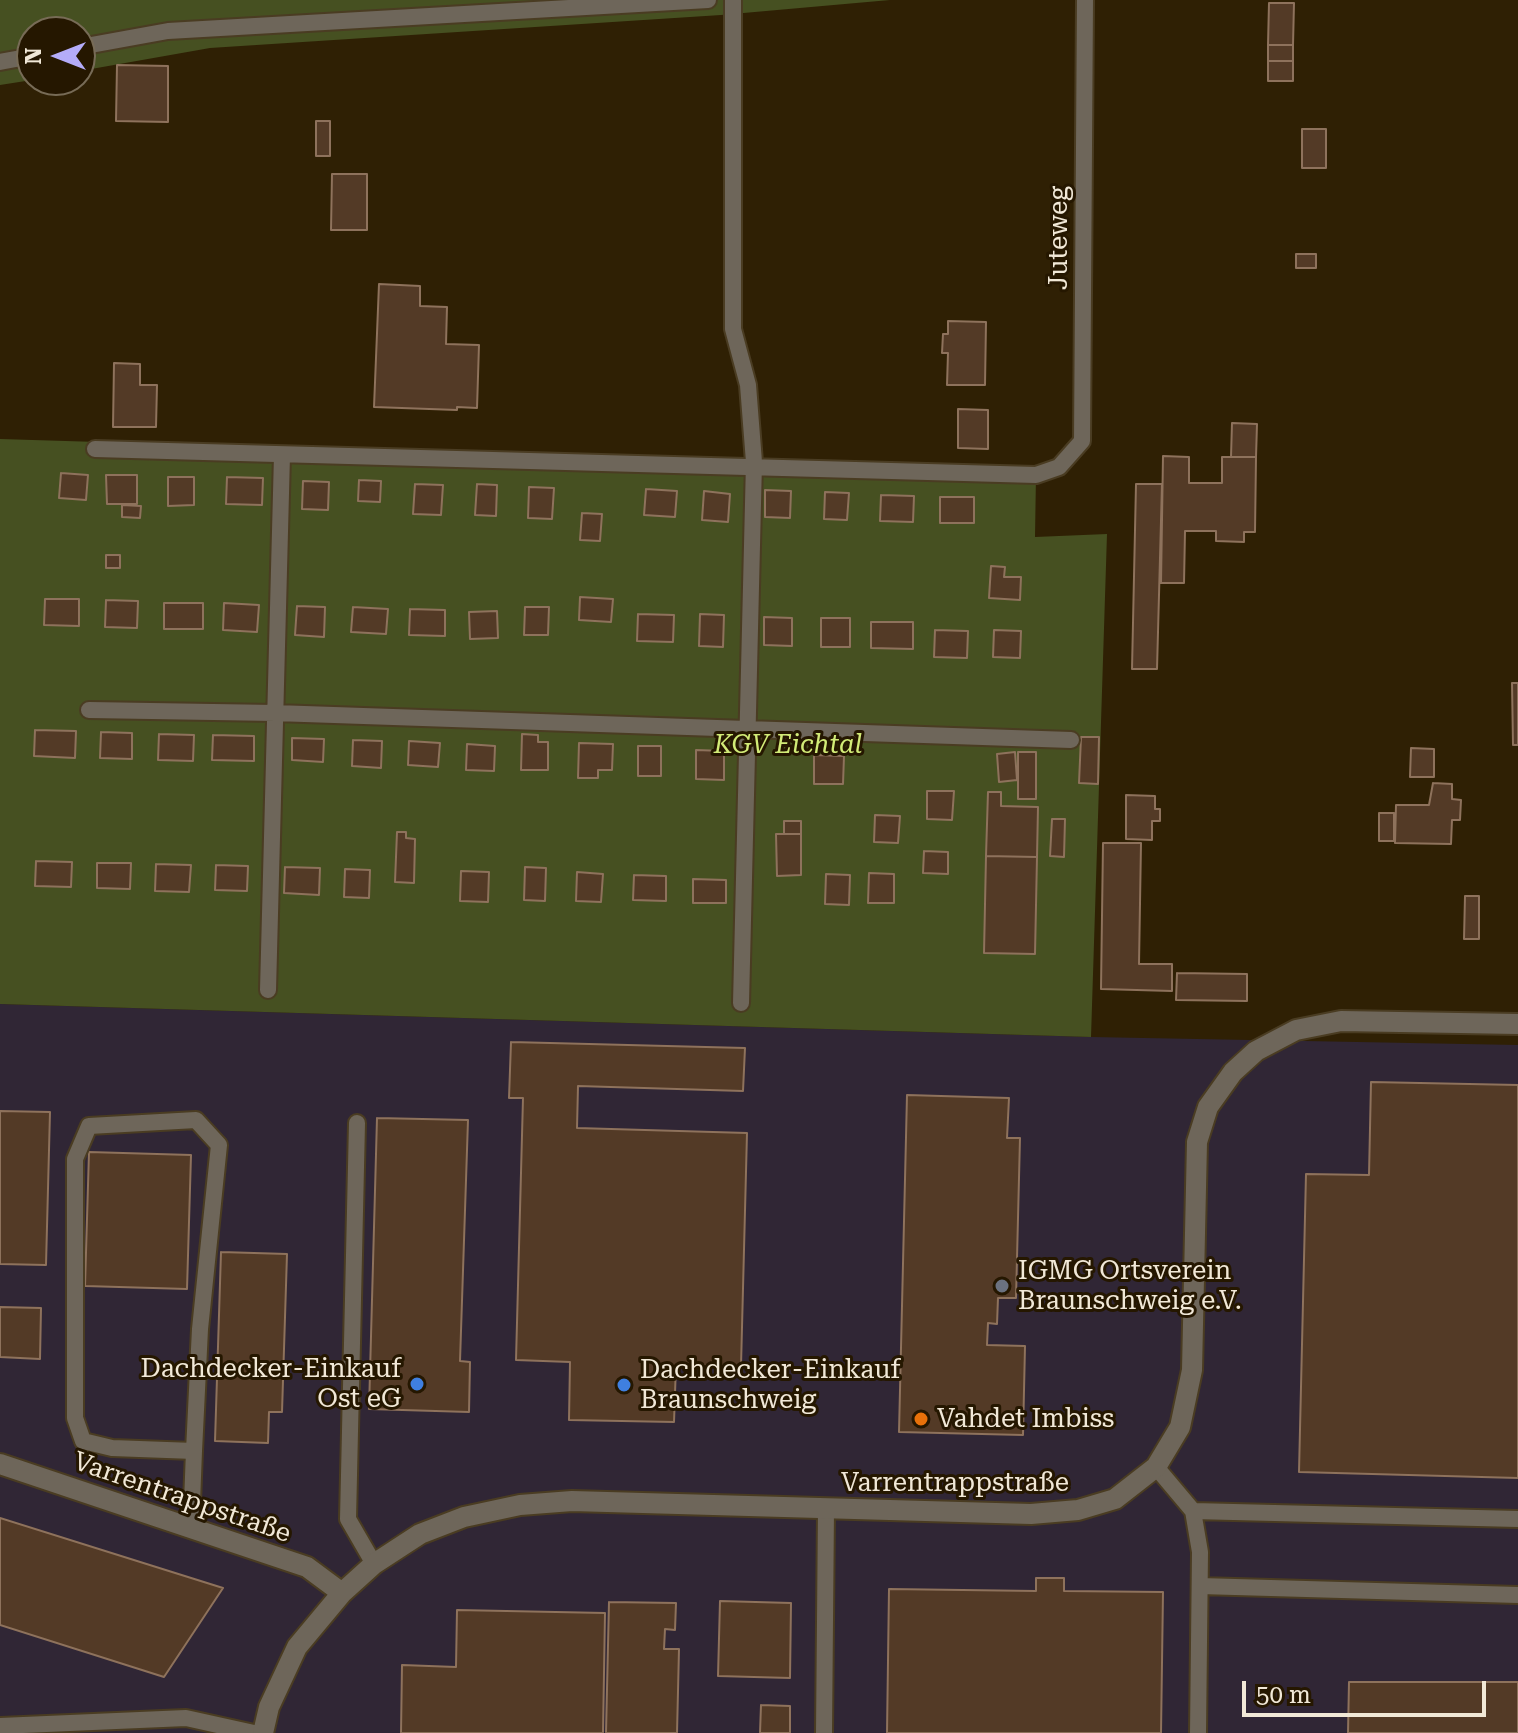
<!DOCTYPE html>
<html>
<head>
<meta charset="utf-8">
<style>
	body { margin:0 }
	#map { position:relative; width:1518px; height:1733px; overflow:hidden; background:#2f2004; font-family:"Roboto Serif",serif }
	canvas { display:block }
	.north { position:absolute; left:16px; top:16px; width:80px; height:80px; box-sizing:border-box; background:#251700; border:2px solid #776b56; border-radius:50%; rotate:270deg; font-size:22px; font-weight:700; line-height:32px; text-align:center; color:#f1e8d7 }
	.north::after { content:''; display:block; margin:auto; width:28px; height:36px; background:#b4acf9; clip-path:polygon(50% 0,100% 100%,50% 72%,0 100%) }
	.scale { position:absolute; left:1242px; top:1681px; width:244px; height:36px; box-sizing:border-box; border:4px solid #f1e8d7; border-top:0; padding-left:10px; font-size:24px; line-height:28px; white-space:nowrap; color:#f1e8d7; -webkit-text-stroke:6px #251700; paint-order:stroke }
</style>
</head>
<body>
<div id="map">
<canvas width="1518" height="1733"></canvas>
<div class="north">N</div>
<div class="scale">50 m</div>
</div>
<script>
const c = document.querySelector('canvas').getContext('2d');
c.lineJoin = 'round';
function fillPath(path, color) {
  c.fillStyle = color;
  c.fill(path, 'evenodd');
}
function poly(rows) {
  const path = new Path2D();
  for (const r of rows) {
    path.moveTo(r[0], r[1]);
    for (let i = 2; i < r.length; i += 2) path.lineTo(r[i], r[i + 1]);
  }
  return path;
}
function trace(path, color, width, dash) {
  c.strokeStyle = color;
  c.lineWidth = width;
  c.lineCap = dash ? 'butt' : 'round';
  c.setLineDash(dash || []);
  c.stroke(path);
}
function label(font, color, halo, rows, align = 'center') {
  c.font = font + ' "Roboto Serif",serif';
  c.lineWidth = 6;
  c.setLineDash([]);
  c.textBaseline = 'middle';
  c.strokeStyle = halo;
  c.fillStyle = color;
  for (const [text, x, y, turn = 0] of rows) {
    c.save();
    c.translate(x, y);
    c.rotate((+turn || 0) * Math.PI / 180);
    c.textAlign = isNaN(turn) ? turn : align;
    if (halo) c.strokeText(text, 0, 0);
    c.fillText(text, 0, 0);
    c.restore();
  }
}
fillPath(poly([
	[0,1004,1091,1037,1518,1045,1518,1733,0,1733]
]), '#302635');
fillPath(poly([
	[0,0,890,0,721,15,210,48,80,71,80,32,32,32,32,80,0,85],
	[0,439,754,462,1036,475,1035,537,1107,534,1091,1037,0,1004]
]), '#465021');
const building = poly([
	[1269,3,1294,3,1293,45,1268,45,1269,3],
	[1268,45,1293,45,1293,61,1268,61,1268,45],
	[1268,61,1293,61,1293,81,1268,81,1268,61],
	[117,65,168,66,168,122,116,121,117,65],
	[316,121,330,121,330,156,316,156,316,121],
	[1302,129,1326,129,1326,168,1302,168,1302,129],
	[332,174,367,174,367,230,331,230,332,174],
	[1296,254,1316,254,1316,268,1296,268,1296,254],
	[379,284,420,286,420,306,447,307,446,344,479,345,477,408,457,407,457,410,374,407,379,284],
	[948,321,986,322,985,385,947,385,948,353,942,353,943,334,948,334,948,321],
	[114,363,140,364,140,385,157,385,156,427,113,427,114,363],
	[958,409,988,410,988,449,958,448,958,409],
	[1232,423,1257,424,1256,457,1231,457,1232,423],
	[1163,456,1189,457,1189,483,1222,483,1222,457,1256,457,1255,532,1244,532,1244,542,1216,541,1216,531,1185,531,1184,583,1161,583,1163,456],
	[61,473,88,475,86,500,59,498,61,473],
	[106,475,137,475,137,504,107,504,106,475],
	[168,477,194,477,194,505,168,506,168,477],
	[227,477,263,478,262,505,226,504,227,477],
	[359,480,381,481,380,502,358,501,359,480],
	[303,481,329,482,328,510,302,509,303,481],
	[415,484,443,485,441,515,413,514,415,484],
	[477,484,497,485,496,516,475,515,477,484],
	[1136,484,1162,484,1157,669,1132,669,1136,484],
	[529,487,554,488,552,519,528,518,529,487],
	[646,489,677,491,675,517,644,515,646,489],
	[765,490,791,491,790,518,765,517,765,490],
	[704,491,730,494,728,522,702,520,704,491],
	[825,492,849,493,847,520,824,519,825,492],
	[881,495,914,496,913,522,880,521,881,495],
	[940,497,974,497,974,523,940,523,940,497],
	[122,505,141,506,140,518,122,517,122,505],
	[582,513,602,514,600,541,580,540,582,513],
	[106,555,120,555,120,568,106,568,106,555],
	[991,566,1005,567,1004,577,1021,577,1020,600,989,598,991,566],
	[580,597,613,599,611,622,579,620,580,597],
	[45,599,79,599,79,626,44,625,45,599],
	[106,600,138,601,137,628,105,627,106,600],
	[164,603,203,603,203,629,164,629,164,603],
	[224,603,259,605,257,632,223,630,224,603],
	[297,606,325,607,324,637,295,635,297,606],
	[353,607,388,609,386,634,351,632,353,607],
	[525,607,549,607,548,635,524,635,525,607],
	[410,609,445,610,445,636,409,635,410,609],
	[497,611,498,638,470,639,469,612,497,611],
	[638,614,674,615,673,642,637,641,638,614],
	[700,614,724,615,723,647,699,646,700,614],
	[764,617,792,618,792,646,764,645,764,617],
	[821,618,850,618,850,647,821,647,821,618],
	[871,622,913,622,913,649,871,648,871,622],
	[935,630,968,631,967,658,934,657,935,630],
	[994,630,1021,631,1020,658,993,657,994,630],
	[1512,683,1518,683,1518,745,1513,745,1512,683],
	[35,730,76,731,75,758,34,756,35,730],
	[101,732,132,733,132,759,100,758,101,732],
	[159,734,194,735,193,761,158,760,159,734],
	[522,734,538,735,538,742,548,742,548,770,521,770,522,734],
	[213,735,254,736,254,761,212,760,213,735],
	[1081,737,1099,737,1098,784,1079,783,1081,737],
	[292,738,324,739,323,762,292,760,292,738],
	[353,740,382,741,381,768,352,766,353,740],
	[409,741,440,743,438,767,408,765,409,741],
	[579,743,613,744,612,770,598,770,598,778,578,778,579,743],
	[467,744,495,746,494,771,466,770,467,744],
	[638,746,661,746,661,776,638,776,638,746],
	[1411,748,1434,749,1434,777,1410,777,1411,748],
	[696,750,724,751,724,780,696,779,696,750],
	[1015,752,1017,780,999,782,997,754,1015,752],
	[1018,752,1036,752,1036,799,1018,799,1018,752],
	[814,755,844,756,843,784,814,784,814,755],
	[1433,783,1452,784,1452,799,1461,800,1460,820,1452,820,1451,844,1395,843,1396,805,1429,805,1433,783],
	[927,791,954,791,952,820,927,819,927,791],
	[988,792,1001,792,1001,806,1038,807,1037,857,986,856,988,792],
	[1126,795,1155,796,1155,809,1160,809,1160,821,1152,821,1152,840,1126,839,1126,795],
	[1379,813,1394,813,1394,841,1379,841,1379,813],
	[875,815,900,816,898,843,874,842,875,815],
	[1052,819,1065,819,1064,857,1050,856,1052,819],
	[784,821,801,821,801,834,784,834,784,821],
	[397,832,406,832,406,838,415,839,414,883,395,882,397,832],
	[776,834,801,834,801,875,777,876,776,834],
	[1103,843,1141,843,1139,964,1172,964,1172,991,1101,989,1103,843],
	[924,851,948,852,948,874,923,873,924,851],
	[986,856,1037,857,1035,954,984,953,986,856],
	[36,861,72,862,71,887,35,886,36,861],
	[97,863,131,863,130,889,97,888,97,863],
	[156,864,191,865,189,892,155,891,156,864],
	[216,865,248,866,247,891,215,890,216,865],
	[285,867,320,868,319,895,284,893,285,867],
	[525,867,546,868,545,901,524,900,525,867],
	[345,869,370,870,369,898,344,897,345,869],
	[461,871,489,872,488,902,460,901,461,871],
	[577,872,603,874,601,902,576,901,577,872],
	[869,873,894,874,894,903,868,903,869,873],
	[826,874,850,875,849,905,825,904,826,874],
	[634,875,666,876,666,901,633,900,634,875],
	[693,879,726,880,726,903,693,903,693,879],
	[1465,896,1479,896,1479,939,1464,939,1465,896],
	[1177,973,1247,974,1247,1001,1176,1000,1177,973],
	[511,1042,745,1048,743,1091,578,1086,577,1128,747,1133,741,1366,676,1365,674,1422,569,1420,570,1362,516,1360,523,1098,509,1098,511,1042],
	[1371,1082,1518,1085,1518,1478,1299,1472,1306,1174,1369,1175,1371,1082],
	[907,1095,1009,1098,1007,1138,1020,1138,1016,1298,998,1298,997,1324,988,1323,987,1345,1025,1346,1023,1435,899,1432,907,1095],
	[0,1111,50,1112,46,1265,0,1264,0,1111],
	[377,1118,468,1120,460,1361,470,1362,469,1412,369,1409,377,1118],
	[89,1152,191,1155,187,1289,85,1286,89,1152],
	[221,1252,287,1254,282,1412,269,1412,268,1443,215,1441,221,1252],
	[0,1307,41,1308,40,1359,0,1357,0,1307],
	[0,1518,223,1588,164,1677,0,1625,0,1518],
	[1036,1578,1064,1578,1064,1591,1163,1592,1161,1733,887,1733,889,1589,1036,1591,1036,1578],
	[720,1601,791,1603,790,1678,718,1676,720,1601],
	[609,1602,676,1603,675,1630,665,1629,664,1649,679,1649,677,1733,606,1733,609,1602],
	[457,1610,605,1613,603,1733,401,1733,402,1665,456,1667,457,1610],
	[1349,1682,1518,1682,1518,1733,1348,1733,1349,1682],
	[761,1705,790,1706,790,1733,760,1733,761,1705]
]);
fillPath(building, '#533a26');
trace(building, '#8e725c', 2);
const lane = poly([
	[733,0,733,329,748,385,754,462,741,1003],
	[80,47,168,31,708,0],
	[0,62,32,56],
	[95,449,1036,475,1059,467,1082,441,1085,0],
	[89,710,275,713,1071,740],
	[268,990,282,455],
	[357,1123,348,1519,374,1564],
	[1156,1467,1193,1511,1200,1552,1198,1733],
	[1193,1511,1518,1519],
	[191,1528,194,1451,200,1329,219,1145,196,1120,89,1126,75,1159,75,1418,83,1441,112,1448,194,1451],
	[1200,1586,1518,1595],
	[0,1726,186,1718,254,1733],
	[824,1733,826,1509]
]);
const street = poly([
	[0,1464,307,1567,342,1593],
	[263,1733,269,1707,297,1647,342,1593,374,1564,420,1534,464,1517,520,1505,572,1501,1031,1514,1078,1510,1115,1499,1156,1467,1180,1427,1192,1370,1197,1142,1208,1107,1233,1072,1256,1051,1296,1030,1341,1021,1518,1024]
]);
trace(lane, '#4a3c22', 20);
trace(street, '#4a3c22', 24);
trace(lane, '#6e665a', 16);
trace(street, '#6e665a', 20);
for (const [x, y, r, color] of [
	[1002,1286,8,"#6b7280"],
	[417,1384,8,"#3f7fe0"],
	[624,1385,8,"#3f7fe0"],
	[921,1419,8,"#e8710a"]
]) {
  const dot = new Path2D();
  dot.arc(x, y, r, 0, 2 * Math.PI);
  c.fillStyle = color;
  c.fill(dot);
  trace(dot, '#251700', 3);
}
label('26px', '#f1e8d7', '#251700', [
	["Juteweg",1059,238,-90],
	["Varrentrappstraße",955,1483],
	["Varrentrappstraße",182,1498,19]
]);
label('italic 26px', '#d2eb77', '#251700', [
	["KGV Eichtal",788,745]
]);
label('26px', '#f1e8d7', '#251700', [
	["IGMG Ortsverein",1018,1271],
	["Braunschweig e.V.",1018,1301],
	["Dachdecker-Einkauf",401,1369,"right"],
	["Ost eG",401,1399,"right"],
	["Dachdecker-Einkauf",640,1370],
	["Braunschweig",640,1400],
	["Vahdet Imbiss",937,1419]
], 'left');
</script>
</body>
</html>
